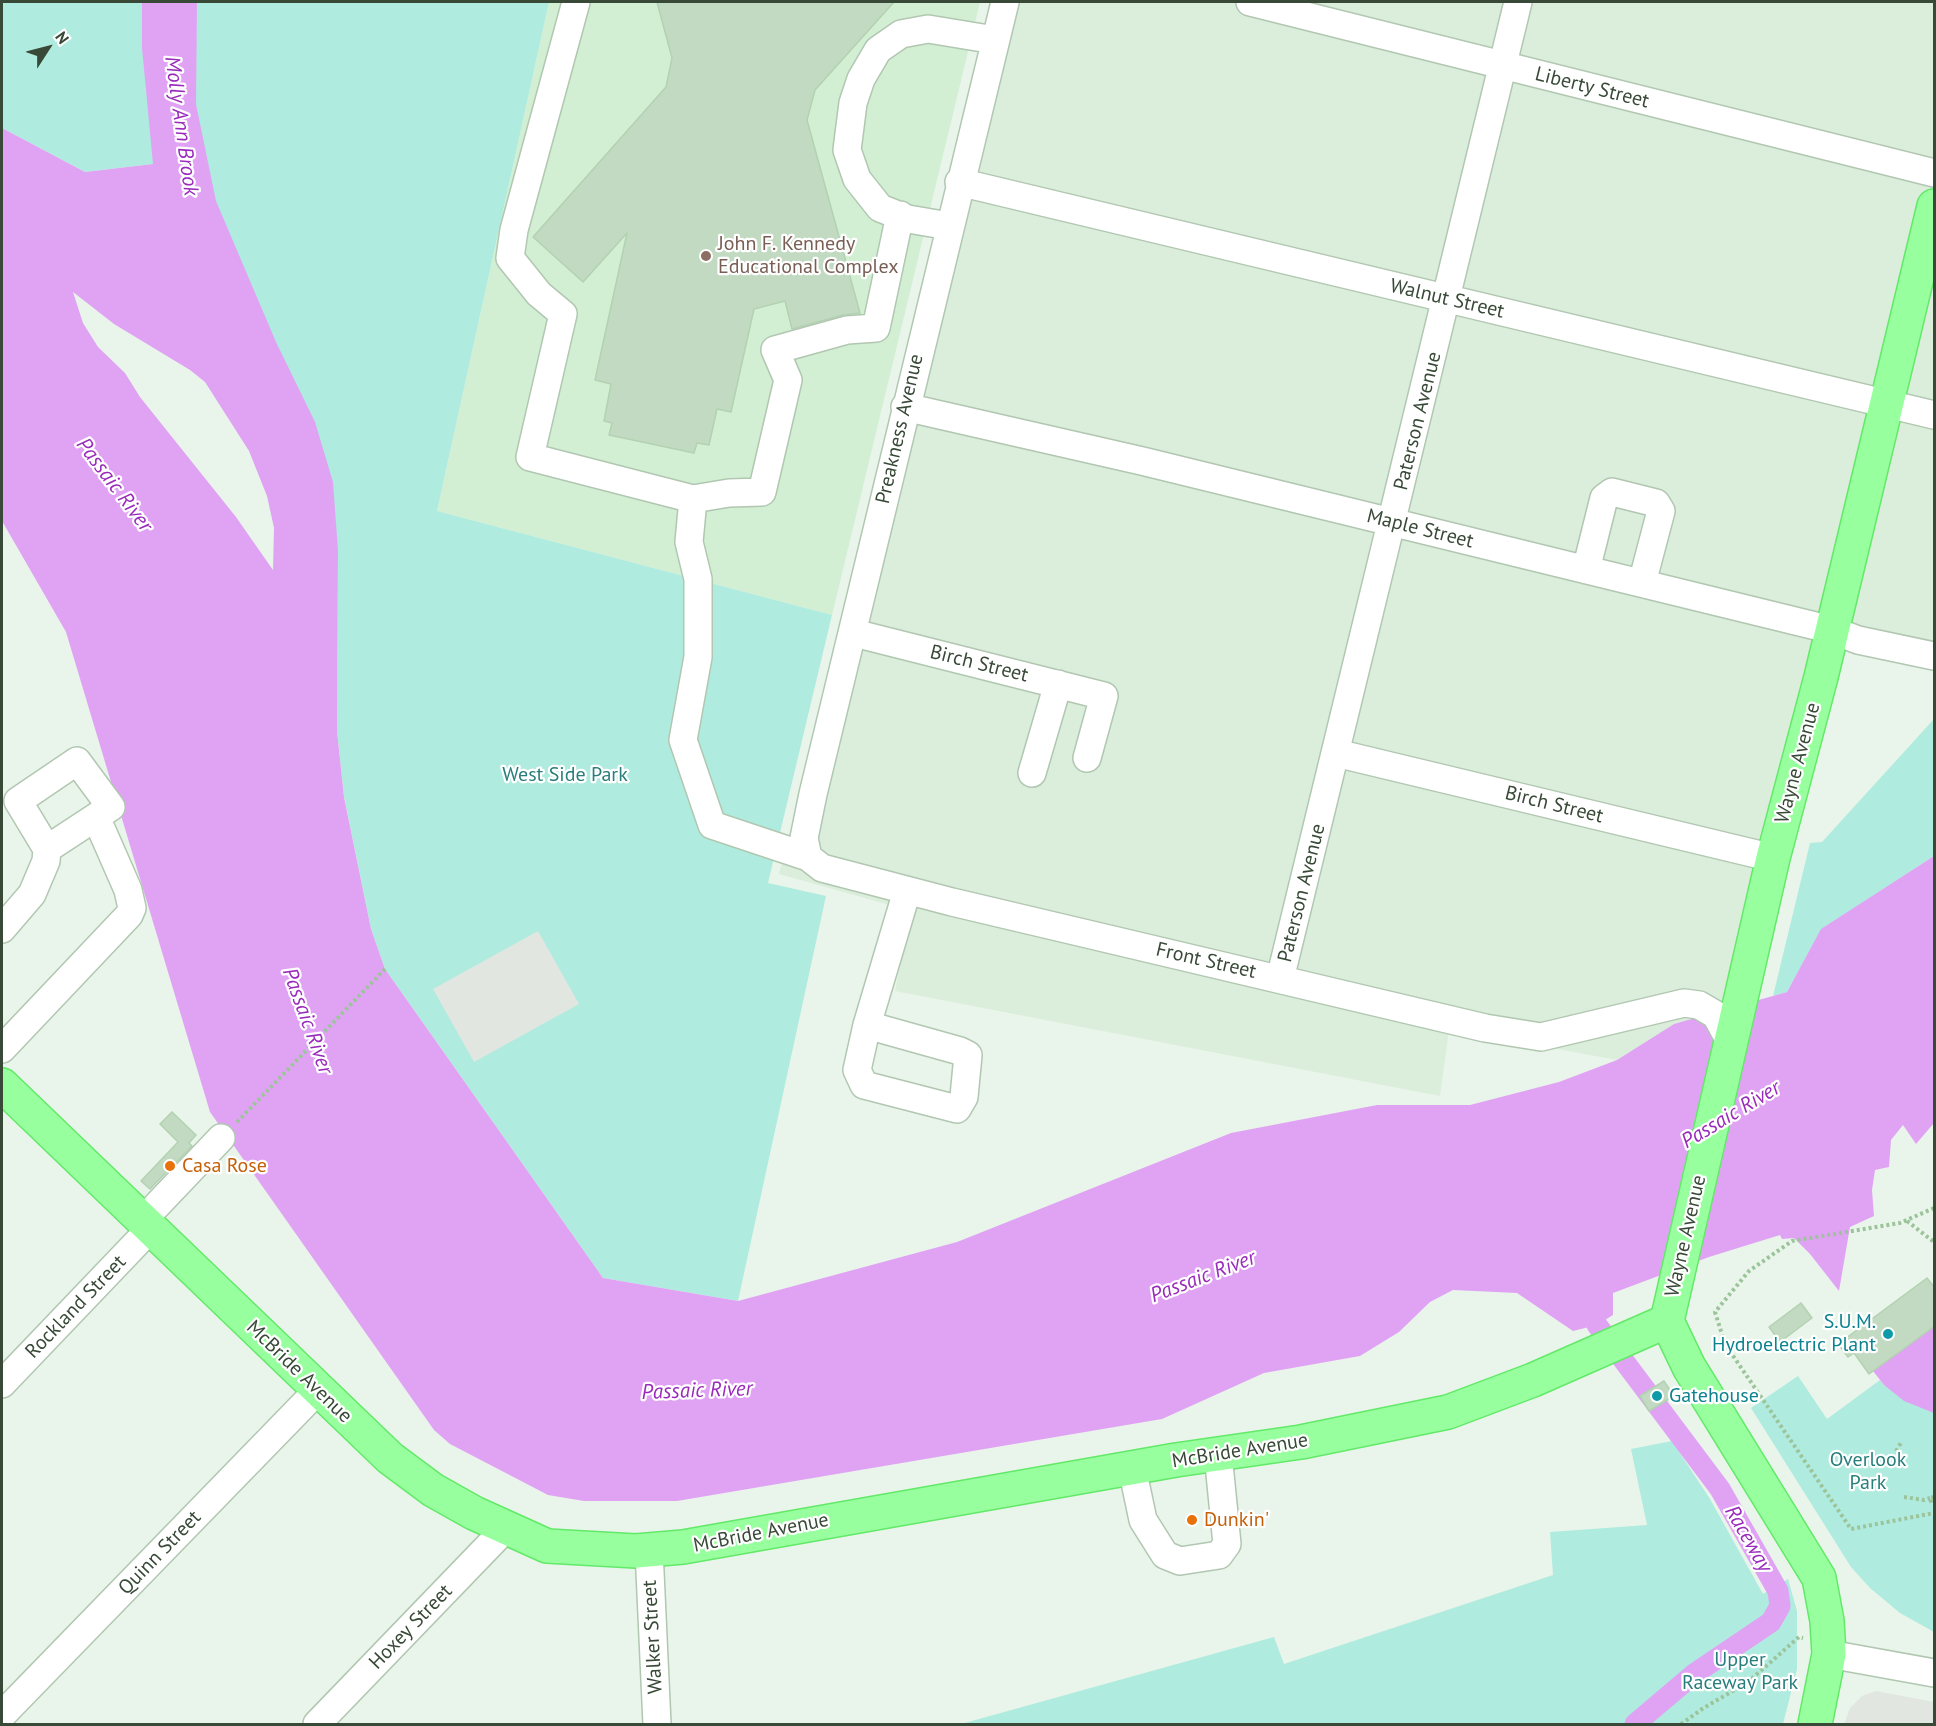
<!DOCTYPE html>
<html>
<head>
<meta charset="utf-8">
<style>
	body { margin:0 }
	#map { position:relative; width:1936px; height:1726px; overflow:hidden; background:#e9f5ea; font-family:"PT Sans",sans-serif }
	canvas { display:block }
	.frame { position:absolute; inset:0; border:3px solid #384937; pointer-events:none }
	.north { position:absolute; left:18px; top:18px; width:60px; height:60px; -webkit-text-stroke:4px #fff; paint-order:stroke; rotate:54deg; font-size:16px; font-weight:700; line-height:24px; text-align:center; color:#384937 }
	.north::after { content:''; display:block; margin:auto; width:21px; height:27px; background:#384937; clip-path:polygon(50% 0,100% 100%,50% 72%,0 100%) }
</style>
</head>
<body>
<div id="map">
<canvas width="1936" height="1726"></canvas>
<div class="frame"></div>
<div class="north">N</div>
</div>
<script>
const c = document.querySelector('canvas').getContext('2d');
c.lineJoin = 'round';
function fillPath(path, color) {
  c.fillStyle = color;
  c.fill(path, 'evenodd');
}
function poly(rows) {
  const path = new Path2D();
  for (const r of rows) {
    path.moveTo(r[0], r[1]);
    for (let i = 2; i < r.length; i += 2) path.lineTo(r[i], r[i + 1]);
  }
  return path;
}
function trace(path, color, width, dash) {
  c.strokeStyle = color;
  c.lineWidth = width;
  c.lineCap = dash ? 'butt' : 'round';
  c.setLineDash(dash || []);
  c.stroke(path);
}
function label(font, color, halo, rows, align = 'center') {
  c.font = font + ' "PT Sans",sans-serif';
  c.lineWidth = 4.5;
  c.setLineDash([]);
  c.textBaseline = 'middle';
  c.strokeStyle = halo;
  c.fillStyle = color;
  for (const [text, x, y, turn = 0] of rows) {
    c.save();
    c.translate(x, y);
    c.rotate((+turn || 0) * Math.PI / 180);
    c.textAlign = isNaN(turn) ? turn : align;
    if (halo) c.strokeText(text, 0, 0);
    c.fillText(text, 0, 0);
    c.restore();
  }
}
fillPath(poly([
	[1016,2,1934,2,1934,654,1833,630,1731,1019,1674,1024,1617,1060,1449,1029,1440,1096,895,991,911,911,779,874]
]), '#dbeddb');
fillPath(poly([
	[549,2,980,2,832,615,437,511]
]), '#d2efd4');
fillPath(poly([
	[2,2,549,2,437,511,832,615,768,883,826,896,738,1301,603,1278,385,969,371,929,344,796,337,731,338,551,153,164,85,172,2,128],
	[1934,719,1934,856,1822,929,1787,992,1773,996,1810,843,1822,842],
	[1798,1376,1827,1419,1880,1380,1884,1385,1934,1412,1934,1632,1900,1613,1870,1588,1851,1567,1751,1408],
	[1672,1441,1710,1499,1763,1594,1788,1579,1797,1611,1797,1669,1783,1724,961,1724,1274,1637,1284,1664,1553,1575,1550,1532,1647,1525,1631,1449]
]), '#b0ebdf');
fillPath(poly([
	[538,931,579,1004,474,1062,433,989],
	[1876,1691,1934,1702,1934,1724,1844,1724,1850,1708,1862,1696]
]), '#e1e6e1');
fillPath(poly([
	[142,2,197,2,196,104,216,201,276,342,315,422,333,482,338,551,337,731,344,797,371,929,385,969,603,1278,738,1301,957,1242,1231,1133,1377,1105,1470,1105,1559,1082,1617,1060,1674,1024,1787,992,1821,929,1934,856,1934,1123,1916,1144,1903,1125,1891,1140,1889,1167,1875,1170,1872,1190,1874,1216,1850,1227,1839,1291,1810,1254,1794,1238,1782,1239,1780,1235,1709,1257,1613,1293,1613,1315,1597,1325,1573,1331,1517,1293,1453,1290,1430,1302,1399,1332,1360,1356,1264,1373,1162,1419,677,1501,584,1501,548,1495,450,1444,434,1430,210,1112,66,632,2,521,2,128,85,172,153,164,142,48],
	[73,292,114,324,190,370,205,382,249,451,267,496,274,528,273,570,236,517,140,397,125,373,98,347,83,323],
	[1934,1326,1934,1413,1904,1401,1884,1385,1873,1371]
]), '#e0a3f4');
trace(poly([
	[1597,1325,1720,1489,1778,1591,1780,1606,1771,1622,1694,1674,1635,1724]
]), '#e0a3f4', 21);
const building = poly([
	[657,2,894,2,815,90,807,120,860,313,843,315,792,329,785,301,754,309,731,412,717,409,709,445,697,443,694,453,609,435,612,423,604,421,611,384,595,380,627,233,583,282,533,237,666,87,672,58,657,2],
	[172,1112,196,1135,189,1143,192,1146,150,1189,141,1181,178,1142,160,1124,172,1112],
	[1927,1278,1935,1288,1935,1326,1869,1374,1854,1353,1848,1357,1838,1344,1927,1278],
	[1801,1303,1812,1318,1780,1342,1769,1327,1801,1303],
	[1664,1381,1674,1396,1649,1411,1640,1396,1664,1381]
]);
fillPath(building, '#c2dac1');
trace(building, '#b2d2b1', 1.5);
const minor = poly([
	[576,2,514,230,510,258,539,294,563,314,530,457,693,499],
	[1005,2,813,794,804,838,808,857,822,868,952,902,1485,1028,1541,1037,1684,1003,1699,1005,1716,1015,1731,1043],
	[1250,2,1934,173],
	[959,182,1934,415],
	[949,226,908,219,880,208,857,179,847,150,853,103,861,79,878,50,901,34,928,29,995,40],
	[905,407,1142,461,1832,630,1858,640,1934,656],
	[1586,570,1604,498,1612,492,1656,503,1661,511,1642,583],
	[854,633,1104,696,1087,758],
	[1336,753,1773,858],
	[1032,773,1058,684],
	[808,857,712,825,683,740,698,657,698,579,689,542,693,499,729,493,762,492,788,380,775,350,847,330,876,328,900,215],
	[2,929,32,894,46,861,47,849,18,801,77,761,111,807,47,849],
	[1280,979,1518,2],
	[867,1025,960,1051,968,1055,964,1097,957,1109,864,1085,857,1070,867,1025,907,891],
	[2,1049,129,915,132,908,128,890,96,817],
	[142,1221,221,1138],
	[2,1384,150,1229],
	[1132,1468,1143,1520,1165,1555,1180,1561,1219,1555,1227,1544,1218,1454],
	[649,1550,657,1724],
	[1829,1654,1934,1673],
	[2,1715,318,1390],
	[317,1724,505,1529]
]);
const major = poly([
	[2,1085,390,1458,433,1490,474,1513,547,1546,636,1551,683,1547,1176,1460,1301,1442,1448,1412,1533,1380,1667,1321],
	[1667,1321,1773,858,1821,677,1934,206],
	[1667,1321,1689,1367,1819,1578,1827,1621,1829,1654,1815,1724]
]);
trace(minor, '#b1c7b1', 30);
trace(major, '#63e969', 36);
trace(poly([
	[237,1122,385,969],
	[1934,1208,1900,1223,1792,1241,1749,1271,1715,1312,1725,1344,1851,1529,1934,1513],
	[1907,1221,1934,1242],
	[1896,1451,1902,1441],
	[1904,1497,1924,1500,1930,1498],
	[1934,1497,1930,1498,1932,1504,1934,1503],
	[1681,1724,1702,1709,1748,1682,1799,1637,1803,1638]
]), '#9cc49b', 4, [3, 3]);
trace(minor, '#fff', 27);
trace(major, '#98ff9e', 33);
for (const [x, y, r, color] of [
	[706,256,6,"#8d6e63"],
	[170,1166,6,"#e8710a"],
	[1888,1334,6,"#0f9aa8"],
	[1657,1396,6,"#0f9aa8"],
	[1192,1520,6,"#e8710a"]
]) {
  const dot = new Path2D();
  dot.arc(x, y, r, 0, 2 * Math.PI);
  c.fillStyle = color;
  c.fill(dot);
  trace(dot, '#fff', 2);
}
label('20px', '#384937', '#fff', [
	["Liberty Street",1592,88,14],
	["Walnut Street",1447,299,13],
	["Paterson Avenue",1418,421,-76],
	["Preakness Avenue",900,429,-77],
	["Maple Street",1420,529,14],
	["Birch Street",979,664,14],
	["Wayne Avenue",1798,763,-75],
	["Birch Street",1554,805,14],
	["Paterson Avenue",1302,893,-76],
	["Front Street",1206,961,13],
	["Wayne Avenue",1686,1236,-77],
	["Rockland Street",76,1307,-46],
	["McBride Avenue",299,1372,44],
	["McBride Avenue",1240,1451,-9],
	["McBride Avenue",761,1533,-11],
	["Quinn Street",160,1553,-46],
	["Hoxey Street",411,1627,-46],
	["Walker Street",653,1637,-93]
]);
label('20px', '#785e54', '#fff', [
	["John F. Kennedy",718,244],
	["Educational Complex",718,267]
], 'left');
label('20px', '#277e7b', '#fff', [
	["West Side Park",565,775],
	["Overlook",1868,1460],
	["Park",1868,1483],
	["Upper",1740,1660],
	["Raceway Park",1740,1683]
]);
label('20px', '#c56008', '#fff', [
	["Casa Rose",182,1166],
	["Dunkin'",1204,1520]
], 'left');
label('20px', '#0d838f', '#fff', [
	["S.U.M.",1876,1322],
	["Hydroelectric Plant",1876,1345],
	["Gatehouse",1669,1396,"left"]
], 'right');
label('italic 21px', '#992abb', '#fff', [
	["Molly Ann Brook",181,126,82],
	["Passaic River",114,485,53],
	["Passaic River",307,1021,70],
	["Passaic River",1731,1115,-31],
	["Passaic River",1203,1277,-21],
	["Passaic River",697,1391,-2],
	["Raceway",1748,1539,60]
]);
</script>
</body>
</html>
